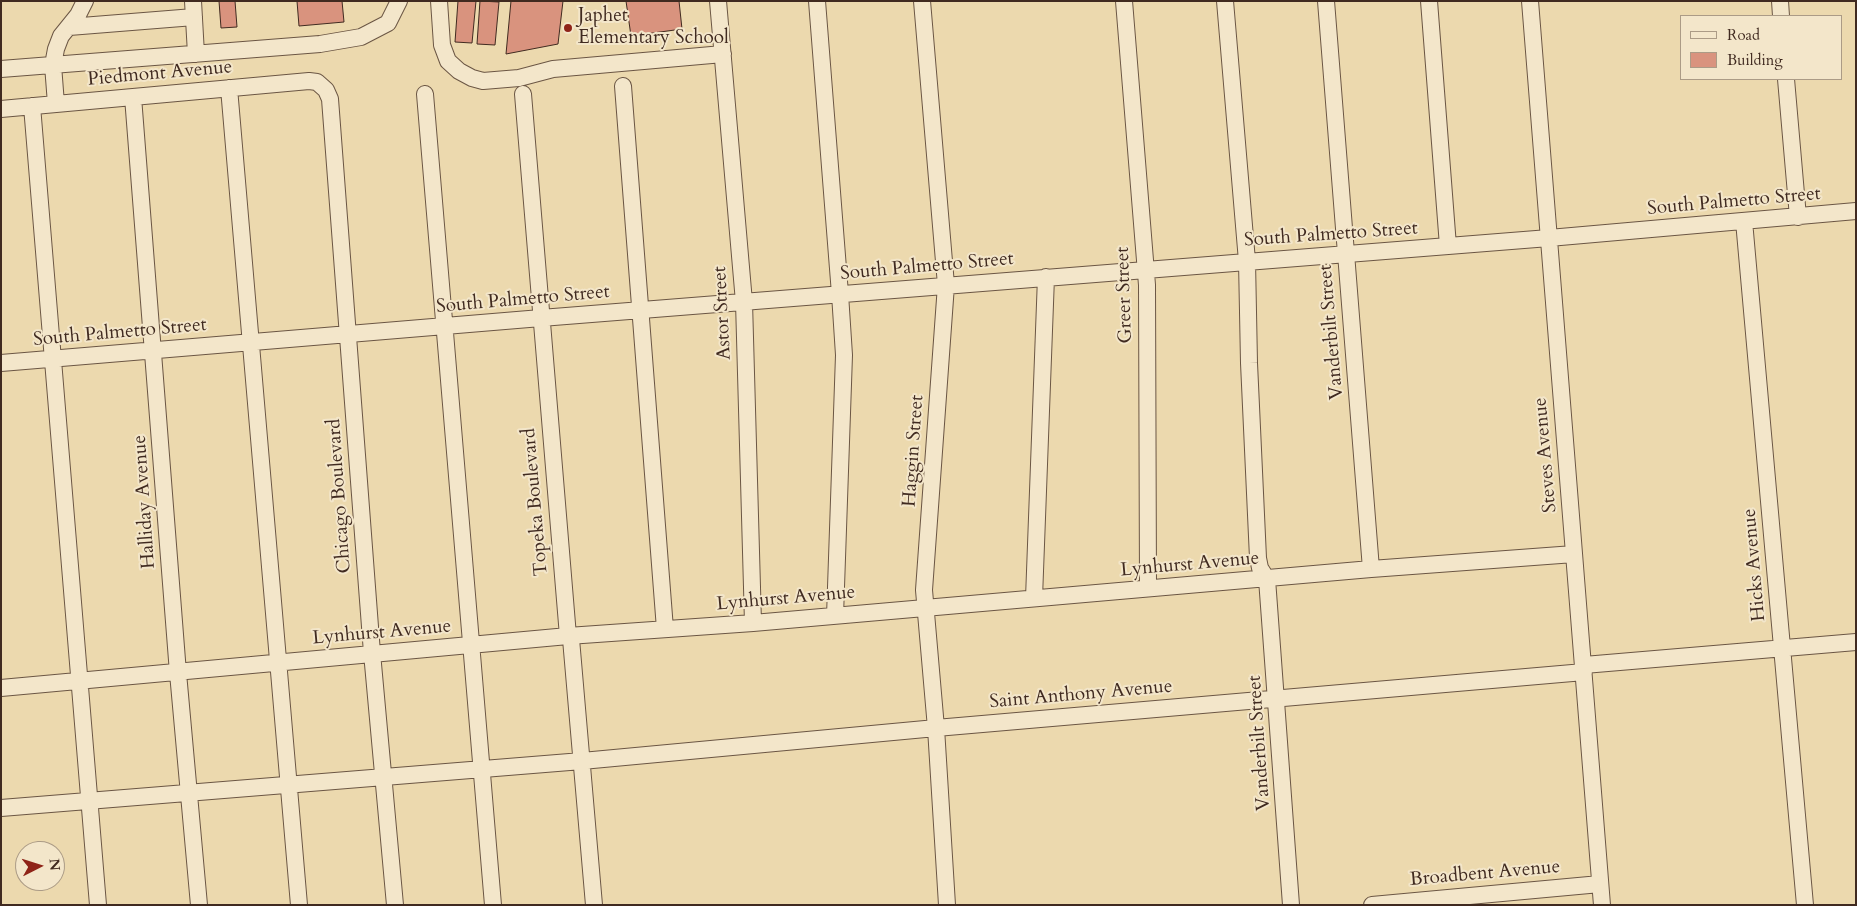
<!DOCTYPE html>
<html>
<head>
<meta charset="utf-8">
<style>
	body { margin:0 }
	#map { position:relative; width:1857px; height:906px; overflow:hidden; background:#ecd9ae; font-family:Cardo,serif }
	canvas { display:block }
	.frame { position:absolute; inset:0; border:2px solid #402a20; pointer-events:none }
	.legend { position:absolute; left:1680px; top:15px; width:162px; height:65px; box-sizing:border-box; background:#f3e6ca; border:1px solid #ab9b86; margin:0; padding:6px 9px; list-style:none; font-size:15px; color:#402a20 }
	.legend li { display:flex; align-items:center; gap:10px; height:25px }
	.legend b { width:25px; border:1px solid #ab9b86 }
	.north { position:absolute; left:15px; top:841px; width:50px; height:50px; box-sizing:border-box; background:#f3e6ca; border:1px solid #ab9b86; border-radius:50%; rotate:85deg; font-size:14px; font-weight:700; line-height:20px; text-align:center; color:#402a20 }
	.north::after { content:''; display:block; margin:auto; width:18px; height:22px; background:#8f2418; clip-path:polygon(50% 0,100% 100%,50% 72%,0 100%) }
</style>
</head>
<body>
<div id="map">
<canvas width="1857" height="906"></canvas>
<div class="frame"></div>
<ul class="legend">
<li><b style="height:6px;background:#f3e6ca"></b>Road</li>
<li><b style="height:14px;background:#d9937e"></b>Building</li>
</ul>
<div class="north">N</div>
</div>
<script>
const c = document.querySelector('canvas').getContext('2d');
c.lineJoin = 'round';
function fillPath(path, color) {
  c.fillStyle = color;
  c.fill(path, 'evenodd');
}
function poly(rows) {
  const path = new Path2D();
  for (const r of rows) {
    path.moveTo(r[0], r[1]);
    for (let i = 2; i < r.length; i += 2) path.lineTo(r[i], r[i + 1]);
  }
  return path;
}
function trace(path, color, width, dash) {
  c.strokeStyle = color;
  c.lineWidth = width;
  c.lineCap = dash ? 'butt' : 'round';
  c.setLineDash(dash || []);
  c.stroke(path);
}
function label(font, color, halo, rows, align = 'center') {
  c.font = font + ' Cardo,serif';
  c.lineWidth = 4;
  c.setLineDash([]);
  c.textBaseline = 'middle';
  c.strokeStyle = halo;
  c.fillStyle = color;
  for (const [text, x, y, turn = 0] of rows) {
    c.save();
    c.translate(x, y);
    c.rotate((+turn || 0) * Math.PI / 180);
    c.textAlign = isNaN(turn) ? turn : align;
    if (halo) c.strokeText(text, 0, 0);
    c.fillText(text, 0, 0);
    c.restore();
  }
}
const building = poly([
	[219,1,235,1,237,27,221,28,219,1],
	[297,1,342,1,344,22,299,26,297,1],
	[458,1,476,1,472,43,455,42,458,1],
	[480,1,499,2,495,45,477,44,480,1],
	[511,1,563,1,558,44,506,54,511,1],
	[626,1,679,1,682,29,631,36,626,1]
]);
fillPath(building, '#d9937e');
trace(building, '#402a20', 1);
const minor = poly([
	[193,1,196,54],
	[439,1,442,45,448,61,459,71,472,78,483,81,519,78,553,69,723,54],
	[718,1,744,302,753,623],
	[817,1,840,294,844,355,835,616],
	[922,1,946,285,924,590,936,728,947,905],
	[1124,1,1147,285,1148,588],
	[1225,1,1247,261,1249,363,1258,558,1260,568,1267,579,1291,905],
	[1326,1,1371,569],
	[1429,1,1448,246],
	[1530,1,1602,905],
	[1780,1,1781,16],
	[69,27,194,17],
	[1,69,320,44,361,37,388,23,399,1],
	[1786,79,1798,217],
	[623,86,665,629],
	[229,88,299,905],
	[425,94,493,905],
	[523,94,568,636,571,639,594,905],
	[133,97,178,673,199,905],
	[56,104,53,65,56,49,61,36,78,15,85,1],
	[32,106,98,905],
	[1,109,309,81,317,82,326,90,330,99,372,653,395,905],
	[1744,221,1805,905],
	[1,363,541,318,1549,238,1856,211],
	[1034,598,1046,277],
	[1584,665,1856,642],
	[1,688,568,636,753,623,1371,569,1574,554],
	[1,808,582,761,936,728,1584,672],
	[1372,905,1600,884]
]);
trace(minor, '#6b5644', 18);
trace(minor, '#f3e6ca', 16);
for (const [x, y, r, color] of [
	[568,28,5,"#8f2418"]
]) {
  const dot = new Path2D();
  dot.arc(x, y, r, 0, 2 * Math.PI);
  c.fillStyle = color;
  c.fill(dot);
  trace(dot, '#f3e6ca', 2);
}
label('19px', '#402a20', '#f3e6ca', [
	["Japhet",578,17],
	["Elementary School",578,39]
], 'left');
label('19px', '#402a20', '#f3e6ca', [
	["Piedmont Avenue",160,74,-5],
	["South Palmetto Street",1734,202,-5],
	["South Palmetto Street",1331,235,-4],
	["South Palmetto Street",927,267,-5],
	["Greer Street",1125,295,-92],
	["South Palmetto Street",523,300,-5],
	["Astor Street",723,313,-93],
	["Vanderbilt Street",1332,332,-95],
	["South Palmetto Street",120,333,-5],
	["Haggin Street",914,451,-86],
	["Steves Avenue",1546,455,-95],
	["Chicago Boulevard",340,496,-94],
	["Halliday Avenue",145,502,-94],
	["Topeka Boulevard",536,502,-95],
	["Lynhurst Avenue",1190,565,-5],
	["Hicks Avenue",1755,565,-95],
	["Lynhurst Avenue",786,599,-5],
	["Lynhurst Avenue",382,633,-5],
	["Saint Anthony Avenue",1081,695,-5],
	["Vanderbilt Street",1260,743,-94],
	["Broadbent Avenue",1485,874,-5]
]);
</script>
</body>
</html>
